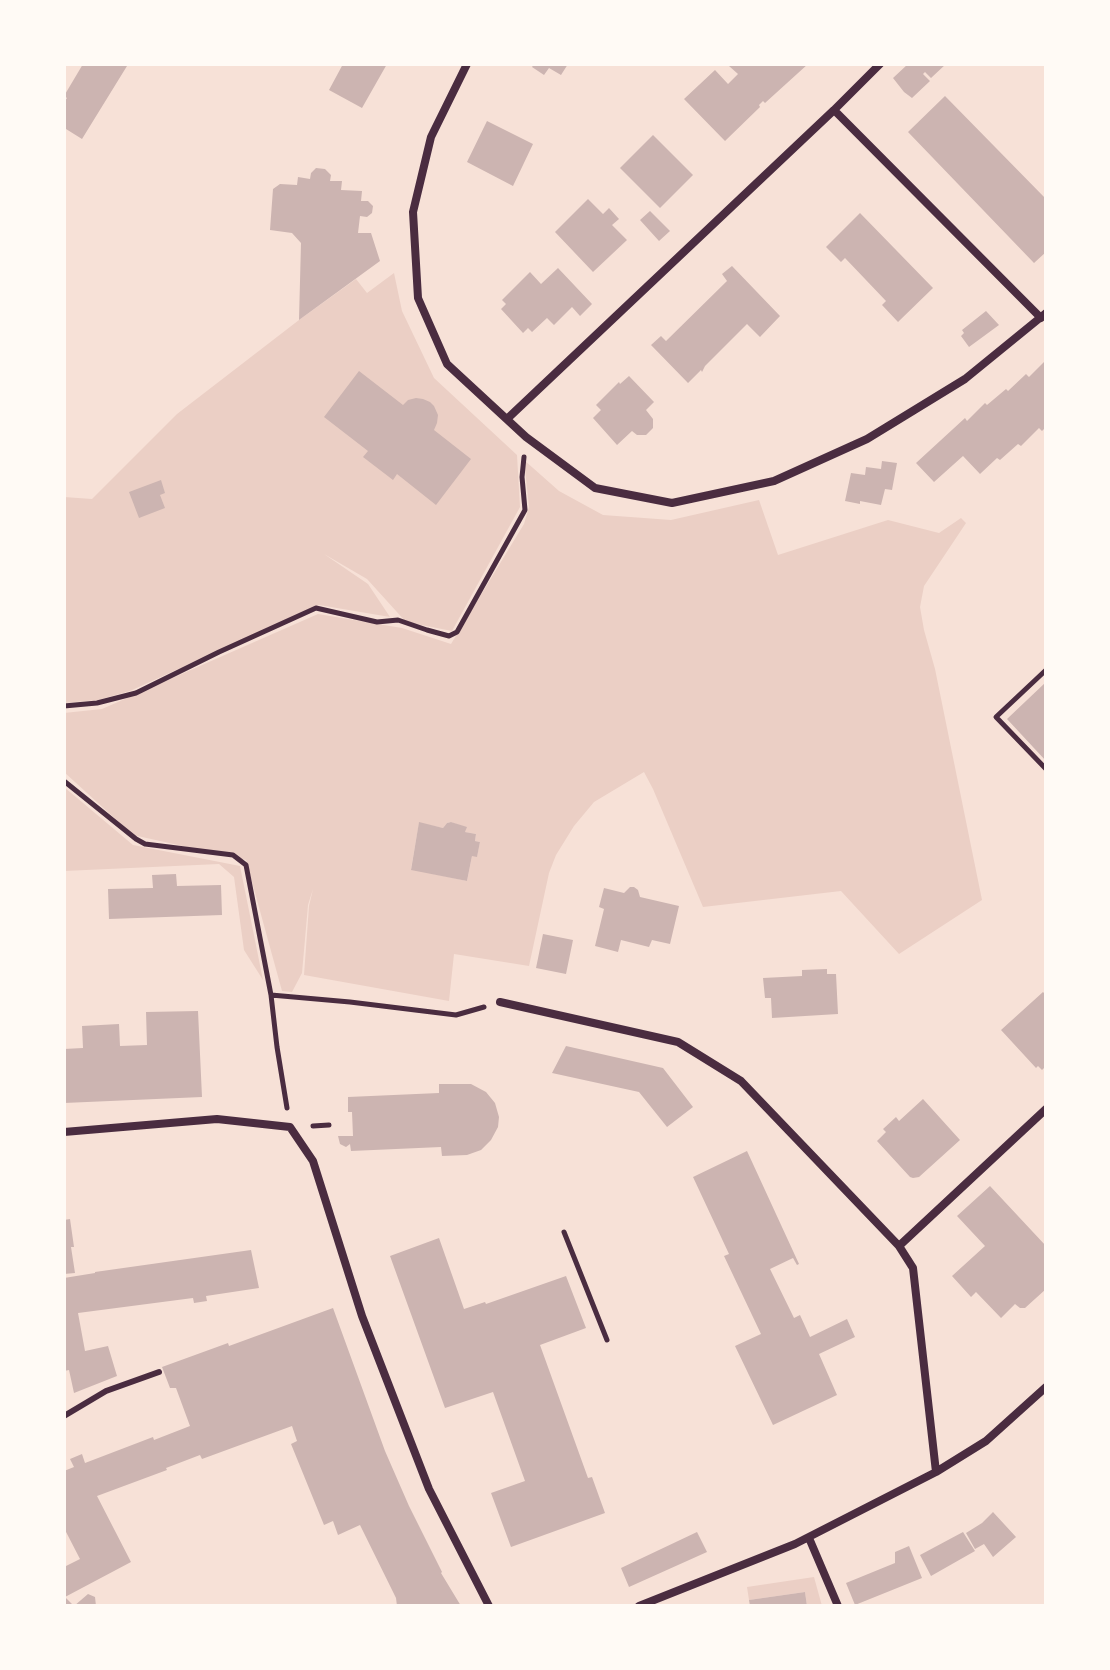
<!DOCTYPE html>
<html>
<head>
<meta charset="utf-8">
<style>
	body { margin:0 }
	#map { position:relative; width:1110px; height:1670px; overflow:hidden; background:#f7e1d7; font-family:Ubuntu,sans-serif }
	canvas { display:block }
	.frame { position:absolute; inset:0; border:66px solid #fffaf5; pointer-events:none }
</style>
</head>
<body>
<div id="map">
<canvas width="1110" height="1670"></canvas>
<div class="frame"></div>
</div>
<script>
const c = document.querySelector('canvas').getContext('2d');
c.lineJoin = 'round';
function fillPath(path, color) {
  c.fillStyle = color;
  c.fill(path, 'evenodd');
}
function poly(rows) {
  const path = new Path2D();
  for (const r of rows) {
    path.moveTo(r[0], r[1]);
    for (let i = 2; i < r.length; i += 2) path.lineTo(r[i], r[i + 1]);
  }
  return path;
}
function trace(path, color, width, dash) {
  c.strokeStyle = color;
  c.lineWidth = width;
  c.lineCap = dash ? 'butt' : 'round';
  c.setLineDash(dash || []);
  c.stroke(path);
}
fillPath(poly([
	[394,273,402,311,434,378,517,455,520,507,452,631,406,622,367,579,324,554,368,584,390,617,319,605,130,691,98,700,64,703,64,497,92,499,177,414,299,320,356,279,367,293],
	[524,460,559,491,603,515,671,520,759,500,778,555,888,520,939,533,961,518,966,523,924,586,920,607,924,630,935,669,982,900,899,954,841,891,703,907,653,789,644,772,594,802,574,826,556,855,549,873,529,966,454,954,449,1001,304,975,309,906,313,889,308,905,302,973,292,992,282,991,246,860,133,835,64,772,64,713,102,709,318,614,402,628,451,644,524,524,529,507],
	[451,822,466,828,465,832,476,834,475,841,480,842,477,856,472,856,467,881,411,869,419,823,443,828,447,823],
	[64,787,133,845,240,866,263,980,244,950,234,877,219,864,64,871],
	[814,1577,822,1606,807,1606,805,1592,749,1600,747,1587]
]), '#ebcfc5');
fillPath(poly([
	[83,64,123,64,127,66,82,139,66,129,64,133,64,102,67,98,64,96],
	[343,64,387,64,362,108,329,90],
	[534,64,568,64,561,75,549,68,544,75,532,67],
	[732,64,808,64,765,103,763,101,759,105,760,107,725,141,684,99,715,70,728,84,738,74,729,66],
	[908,64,946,64,931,78,925,72,923,74,930,81,912,98,904,92,893,78],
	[945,96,1046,199,1046,252,1034,263,908,132],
	[487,121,533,144,513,186,467,162],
	[653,135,693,175,660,208,620,168],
	[316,168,325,169,331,175,330,181,342,181,341,190,362,191,361,201,368,201,373,206,372,213,367,217,360,216,358,233,371,233,380,261,299,320,301,243,292,233,270,230,273,189,280,184,297,185,298,177,310,179,311,173],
	[588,199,603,214,609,208,619,219,612,225,627,240,593,272,555,232],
	[650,211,670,231,659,241,640,220],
	[860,213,933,288,898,322,882,305,886,301,845,258,841,262,826,247],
	[732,266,780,316,760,337,747,324,705,366,702,372,701,370,688,383,651,345,661,336,666,341,727,281,722,274],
	[558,268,592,304,580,316,572,307,554,325,547,318,532,332,528,328,523,333,501,309,506,304,502,300,530,272,541,284],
	[986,311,999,325,969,347,961,336,964,333,962,330],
	[1046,360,1046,427,1042,431,1039,428,1021,446,1018,444,1000,460,997,458,980,474,963,456,934,482,916,463,965,418,967,421,985,403,987,405,1006,389,1008,391,1026,374,1029,377],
	[359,371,403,405,408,400,416,398,423,399,430,402,434,406,438,415,437,423,434,430,471,459,436,505,397,474,393,480,363,457,368,451,324,417],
	[629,376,654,402,646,410,653,419,653,428,646,435,637,435,632,431,617,445,593,418,601,410,596,405,619,382,620,384],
	[882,461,897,463,892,490,885,489,881,505,860,501,860,504,845,501,851,473,865,475,866,467,881,469],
	[161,480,165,493,160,495,165,508,139,518,129,492],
	[1046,682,1046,761,1007,719],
	[419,822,443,828,447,823,451,822,467,827,465,832,476,834,475,841,480,842,477,857,472,856,467,881,411,870],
	[176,874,177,886,221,885,222,915,109,919,108,889,153,888,152,875],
	[630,887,634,887,638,890,640,897,679,906,670,944,652,940,649,947,621,940,618,952,595,946,604,909,599,907,604,888,624,893],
	[543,934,573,940,566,974,536,968],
	[827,969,827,974,836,974,838,1014,772,1018,771,998,765,998,763,978,802,976,802,970],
	[1043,992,1046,995,1046,1066,1042,1070,1038,1066,1036,1068,1001,1030],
	[198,1011,202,1097,64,1103,64,1049,83,1048,82,1026,119,1024,120,1046,147,1045,146,1012],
	[566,1046,663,1068,693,1107,667,1127,639,1092,552,1073],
	[439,1084,471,1084,486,1092,495,1103,499,1117,498,1127,491,1140,481,1150,467,1155,442,1156,441,1147,351,1151,350,1144,346,1147,340,1144,338,1136,353,1136,352,1112,348,1112,348,1097,439,1093],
	[923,1099,960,1140,919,1177,913,1178,910,1177,877,1141,886,1132,883,1129,896,1117,899,1121],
	[747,1151,799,1264,797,1265,793,1258,770,1269,794,1318,800,1315,810,1337,847,1319,855,1337,819,1354,837,1395,773,1425,735,1346,761,1334,724,1256,729,1254,693,1177],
	[990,1186,1046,1246,1046,1289,1025,1308,1020,1308,1015,1304,1001,1318,976,1292,971,1297,952,1276,985,1246,957,1216],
	[70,1219,74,1247,71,1247,75,1273,64,1274,64,1220],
	[439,1238,464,1309,485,1302,486,1304,566,1276,586,1328,540,1345,588,1478,592,1477,605,1513,511,1547,491,1493,525,1481,493,1392,445,1408,390,1256],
	[251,1250,259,1288,206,1296,207,1301,194,1303,193,1298,78,1313,85,1351,108,1346,117,1376,74,1393,69,1370,64,1371,64,1278,95,1273,95,1272],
	[333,1308,385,1451,409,1506,442,1572,441,1573,461,1606,397,1606,396,1598,360,1525,338,1535,333,1521,324,1525,291,1444,297,1441,292,1426,202,1459,200,1455,166,1468,167,1470,97,1496,131,1562,65,1597,74,1606,64,1606,64,1567,80,1559,64,1528,64,1471,74,1467,70,1459,82,1454,85,1463,153,1437,154,1440,190,1426,176,1388,170,1388,162,1367,228,1343,229,1346],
	[993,1512,1016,1537,993,1557,984,1544,975,1549,966,1533,982,1523],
	[697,1532,707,1552,629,1587,621,1568],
	[963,1532,975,1551,931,1576,920,1555],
	[909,1546,922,1578,855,1605,846,1583,895,1563,895,1552],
	[805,1592,807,1606,750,1606,749,1600],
	[88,1594,95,1597,96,1606,74,1606]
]), '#ccb4b1');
trace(poly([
	[1046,670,996,717,1046,769],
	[64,706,97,703,136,693,219,652,316,608,377,622,398,620,427,630,449,636,457,632,525,510,522,477,524,457],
	[64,781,136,839,145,844,233,855,246,865,271,995],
	[287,1108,277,1047,271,995,350,1002,456,1015,484,1007],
	[313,1126,329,1125],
	[564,1232,607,1340]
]), '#4a2c40', 5);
trace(poly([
	[64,1416,106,1391,159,1372]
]), '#4a2c40', 6);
trace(poly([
	[467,64,431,137,413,212,418,298,447,364,526,437,595,488,672,503,774,481,867,439,965,379,1046,313],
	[834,110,1041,318],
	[507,419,834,110,880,64],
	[500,1002,678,1042,741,1081,899,1246,913,1268,936,1472],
	[64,1132,217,1119,290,1127,313,1161,362,1316,429,1489,489,1606],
	[899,1246,1046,1109],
	[809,1538,838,1606],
	[639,1606,795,1544,936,1472,986,1441,1046,1387]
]), '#4a2c40', 8);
</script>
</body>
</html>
